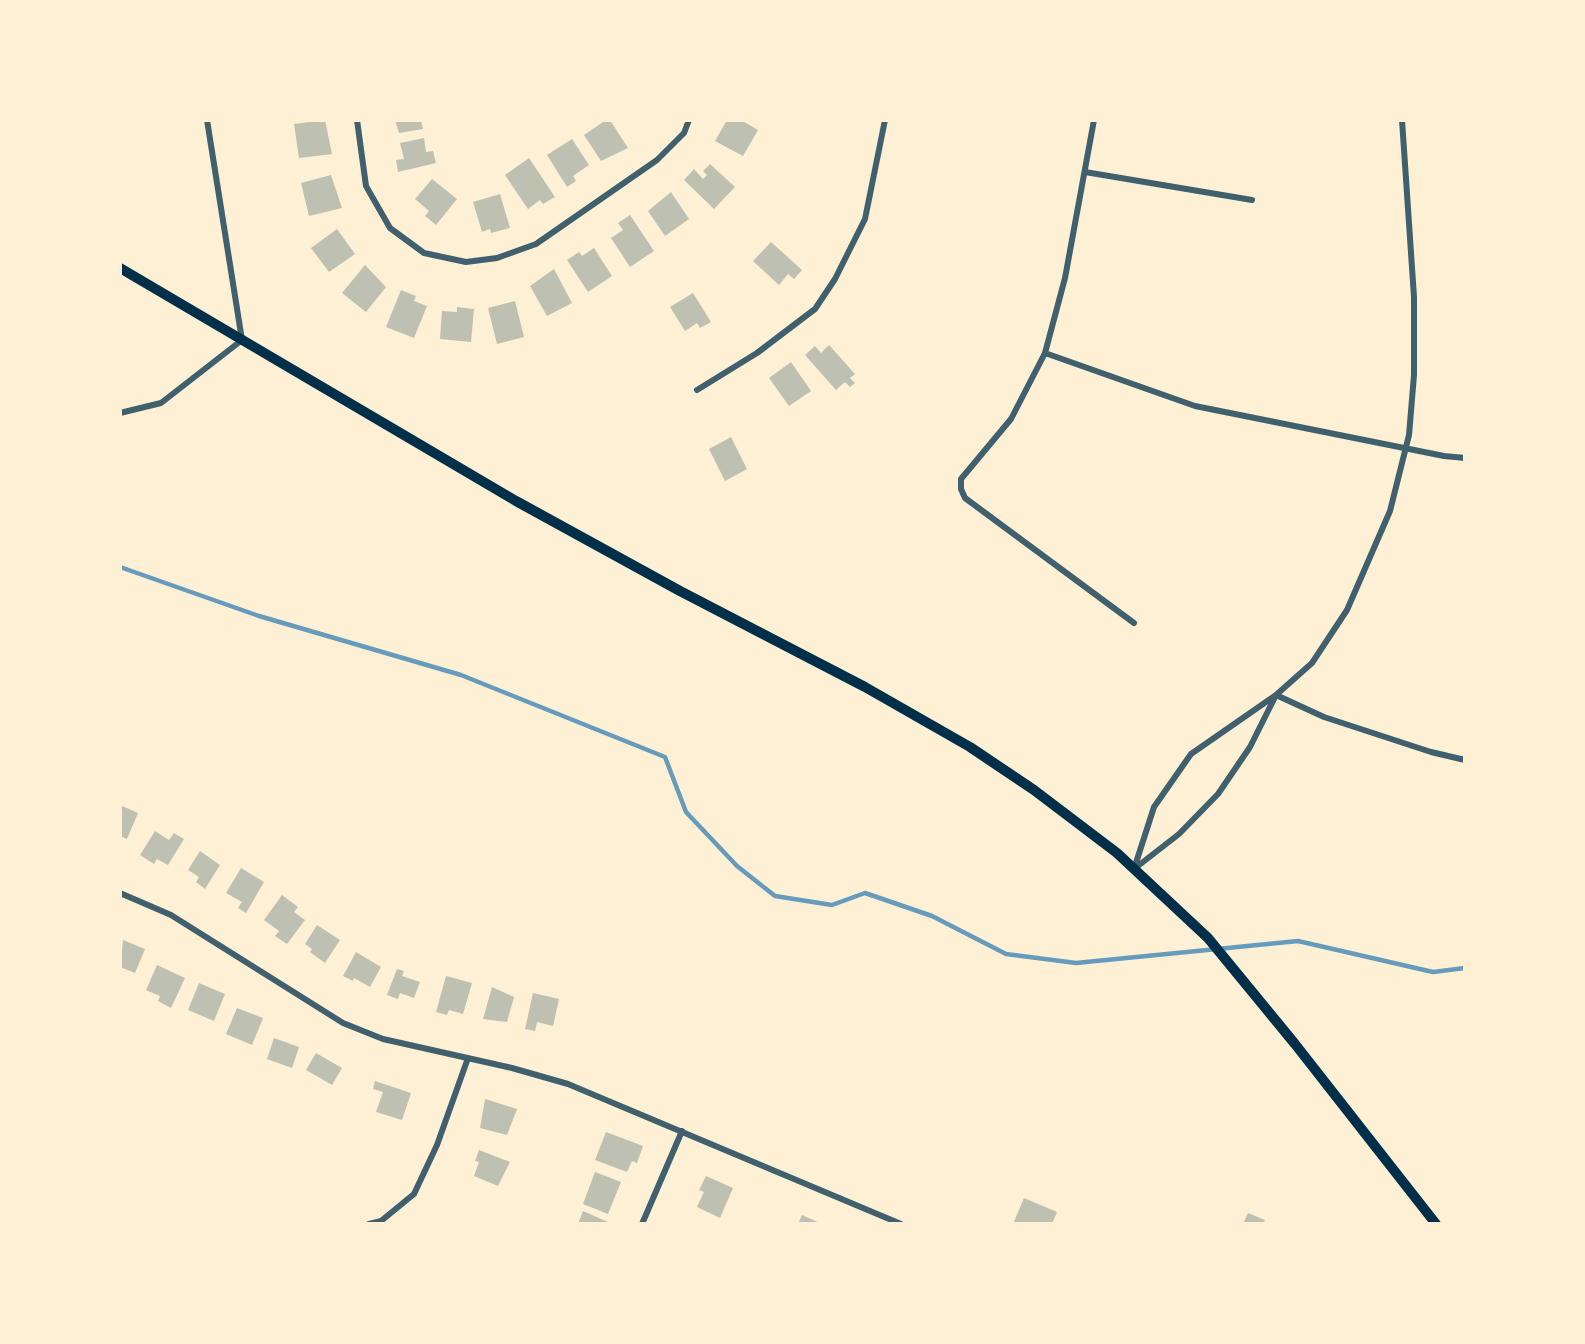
<!DOCTYPE html>
<html>
<head>
<meta charset="utf-8">
<style>
	body { margin:0 }
	#map { position:relative; width:1585px; height:1344px; overflow:hidden; background:#fdf0d5; font-family:Lora,serif }
	canvas { display:block }
	.frame { position:absolute; inset:0; border:122px solid #fdf0d5; pointer-events:none }
</style>
</head>
<body>
<div id="map">
<canvas width="1585" height="1344"></canvas>
<div class="frame"></div>
</div>
<script>
const c = document.querySelector('canvas').getContext('2d');
c.lineJoin = 'round';
function poly(rows) {
  const path = new Path2D();
  for (const r of rows) {
    path.moveTo(r[0], r[1]);
    for (let i = 2; i < r.length; i += 2) path.lineTo(r[i], r[i + 1]);
  }
  return path;
}
function trace(path, color, width, dash) {
  c.strokeStyle = color;
  c.lineWidth = width;
  c.lineCap = dash ? 'butt' : 'round';
  c.setLineDash(dash || []);
  c.stroke(path);
}
function fillPath(path, color) {
  c.fillStyle = color;
  c.fill(path, 'evenodd');
}
trace(poly([
	[120,567,259,616,461,675,665,757,686,812,737,866,775,896,832,905,865,893,932,916,1006,954,1076,963,1298,941,1433,972,1465,968]
]), '#669bbc', 4.5);
fillPath(poly([
	[325,120,332,154,299,158,294,124],
	[395,120,421,120,423,129,399,133],
	[606,120,610,120,628,148,601,161,584,135],
	[727,120,741,120,758,130,743,156,715,141],
	[424,138,426,152,433,151,436,163,398,172,396,160,404,159,400,143],
	[572,139,589,165,573,176,576,181,567,187,547,155],
	[529,158,555,197,543,204,540,200,528,209,505,175],
	[710,164,735,187,714,209,684,180,694,169,703,179,707,175,703,171],
	[331,175,342,208,309,216,301,183],
	[432,179,457,199,436,225,425,216,429,211,415,199],
	[671,192,689,219,665,236,648,211],
	[500,194,510,228,491,233,490,229,482,232,473,202],
	[630,215,654,251,630,267,611,238,623,230,618,223],
	[337,229,355,254,329,272,311,248],
	[771,242,802,270,794,279,788,274,779,285,753,261],
	[594,248,612,276,588,292,567,260,579,252,582,256],
	[365,265,386,287,366,312,342,293],
	[554,269,572,303,547,316,530,286],
	[401,290,416,296,414,301,427,306,414,338,386,327],
	[693,293,711,322,700,328,697,323,685,331,670,307],
	[515,301,524,337,497,344,488,308],
	[457,307,474,309,471,342,440,339,442,311,457,312],
	[829,345,855,374,850,378,855,383,850,387,845,382,836,390,805,355,815,346,821,353],
	[791,362,811,391,789,406,769,378],
	[731,437,747,469,725,481,709,449],
	[120,805,138,813,127,839,120,836],
	[155,831,169,840,174,833,184,839,168,865,157,859,154,864,140,855],
	[200,851,220,865,205,889,196,882,199,877,188,870],
	[241,868,264,882,246,913,238,908,242,902,226,893],
	[282,895,298,907,294,912,305,920,287,944,275,936,279,931,264,920],
	[317,925,340,940,325,963,310,952,312,949,305,944],
	[123,940,145,949,135,973,120,967],
	[356,952,381,967,370,987,354,978,353,981,343,976],
	[157,965,185,978,171,1008,158,1001,160,996,146,990],
	[397,969,404,971,402,976,420,982,414,998,400,993,398,999,387,995],
	[446,976,472,983,463,1014,449,1010,447,1015,436,1012],
	[199,983,225,994,214,1021,188,1010],
	[492,987,514,997,507,1022,483,1019],
	[533,993,559,999,553,1026,537,1022,535,1031,525,1029],
	[237,1008,263,1018,252,1045,226,1034],
	[274,1038,299,1047,292,1068,267,1059],
	[316,1053,342,1068,332,1085,306,1070],
	[375,1081,411,1093,402,1120,376,1112,383,1092,373,1089],
	[485,1099,517,1109,507,1135,480,1128],
	[606,1132,643,1146,637,1163,632,1161,627,1172,595,1160],
	[479,1150,510,1162,498,1186,474,1176,479,1162,475,1161],
	[595,1172,621,1182,608,1214,583,1204],
	[706,1176,733,1188,720,1218,697,1207,704,1192,699,1190],
	[1024,1198,1057,1212,1052,1224,1013,1224],
	[583,1211,608,1222,607,1224,578,1224],
	[1248,1213,1265,1220,1263,1224,1243,1224],
	[802,1215,822,1224,798,1224]
]), '#bec0b2');
trace(poly([
	[357,120,366,186,390,228,424,253,466,262,497,258,536,244,657,160,684,133,689,120],
	[1094,120,1065,278,1045,353,1011,419,961,479,961,489,965,498,1134,623],
	[1085,172,1252,200],
	[1045,353,1195,406,1444,456,1465,458],
	[697,390,757,353,815,309,835,279,865,219,885,120],
	[120,413,161,403,242,340,207,120],
	[1276,695,1324,717,1431,752,1465,760],
	[1134,869,1179,834,1218,794,1250,747,1276,695,1312,663,1347,610,1390,511,1409,435,1414,375,1414,297,1402,120],
	[1134,869,1154,807,1191,754,1276,695],
	[120,893,171,915,343,1023,383,1039,512,1068,568,1084,901,1224],
	[369,1224,381,1221,414,1194,437,1145,468,1058],
	[642,1224,682,1131]
]), '#3f606c', 6);
trace(poly([
	[120,268,516,501,680,591,865,687,970,747,1034,790,1117,853,1208,938,1295,1044,1436,1224]
]), '#003049', 10);
</script>
</body>
</html>
